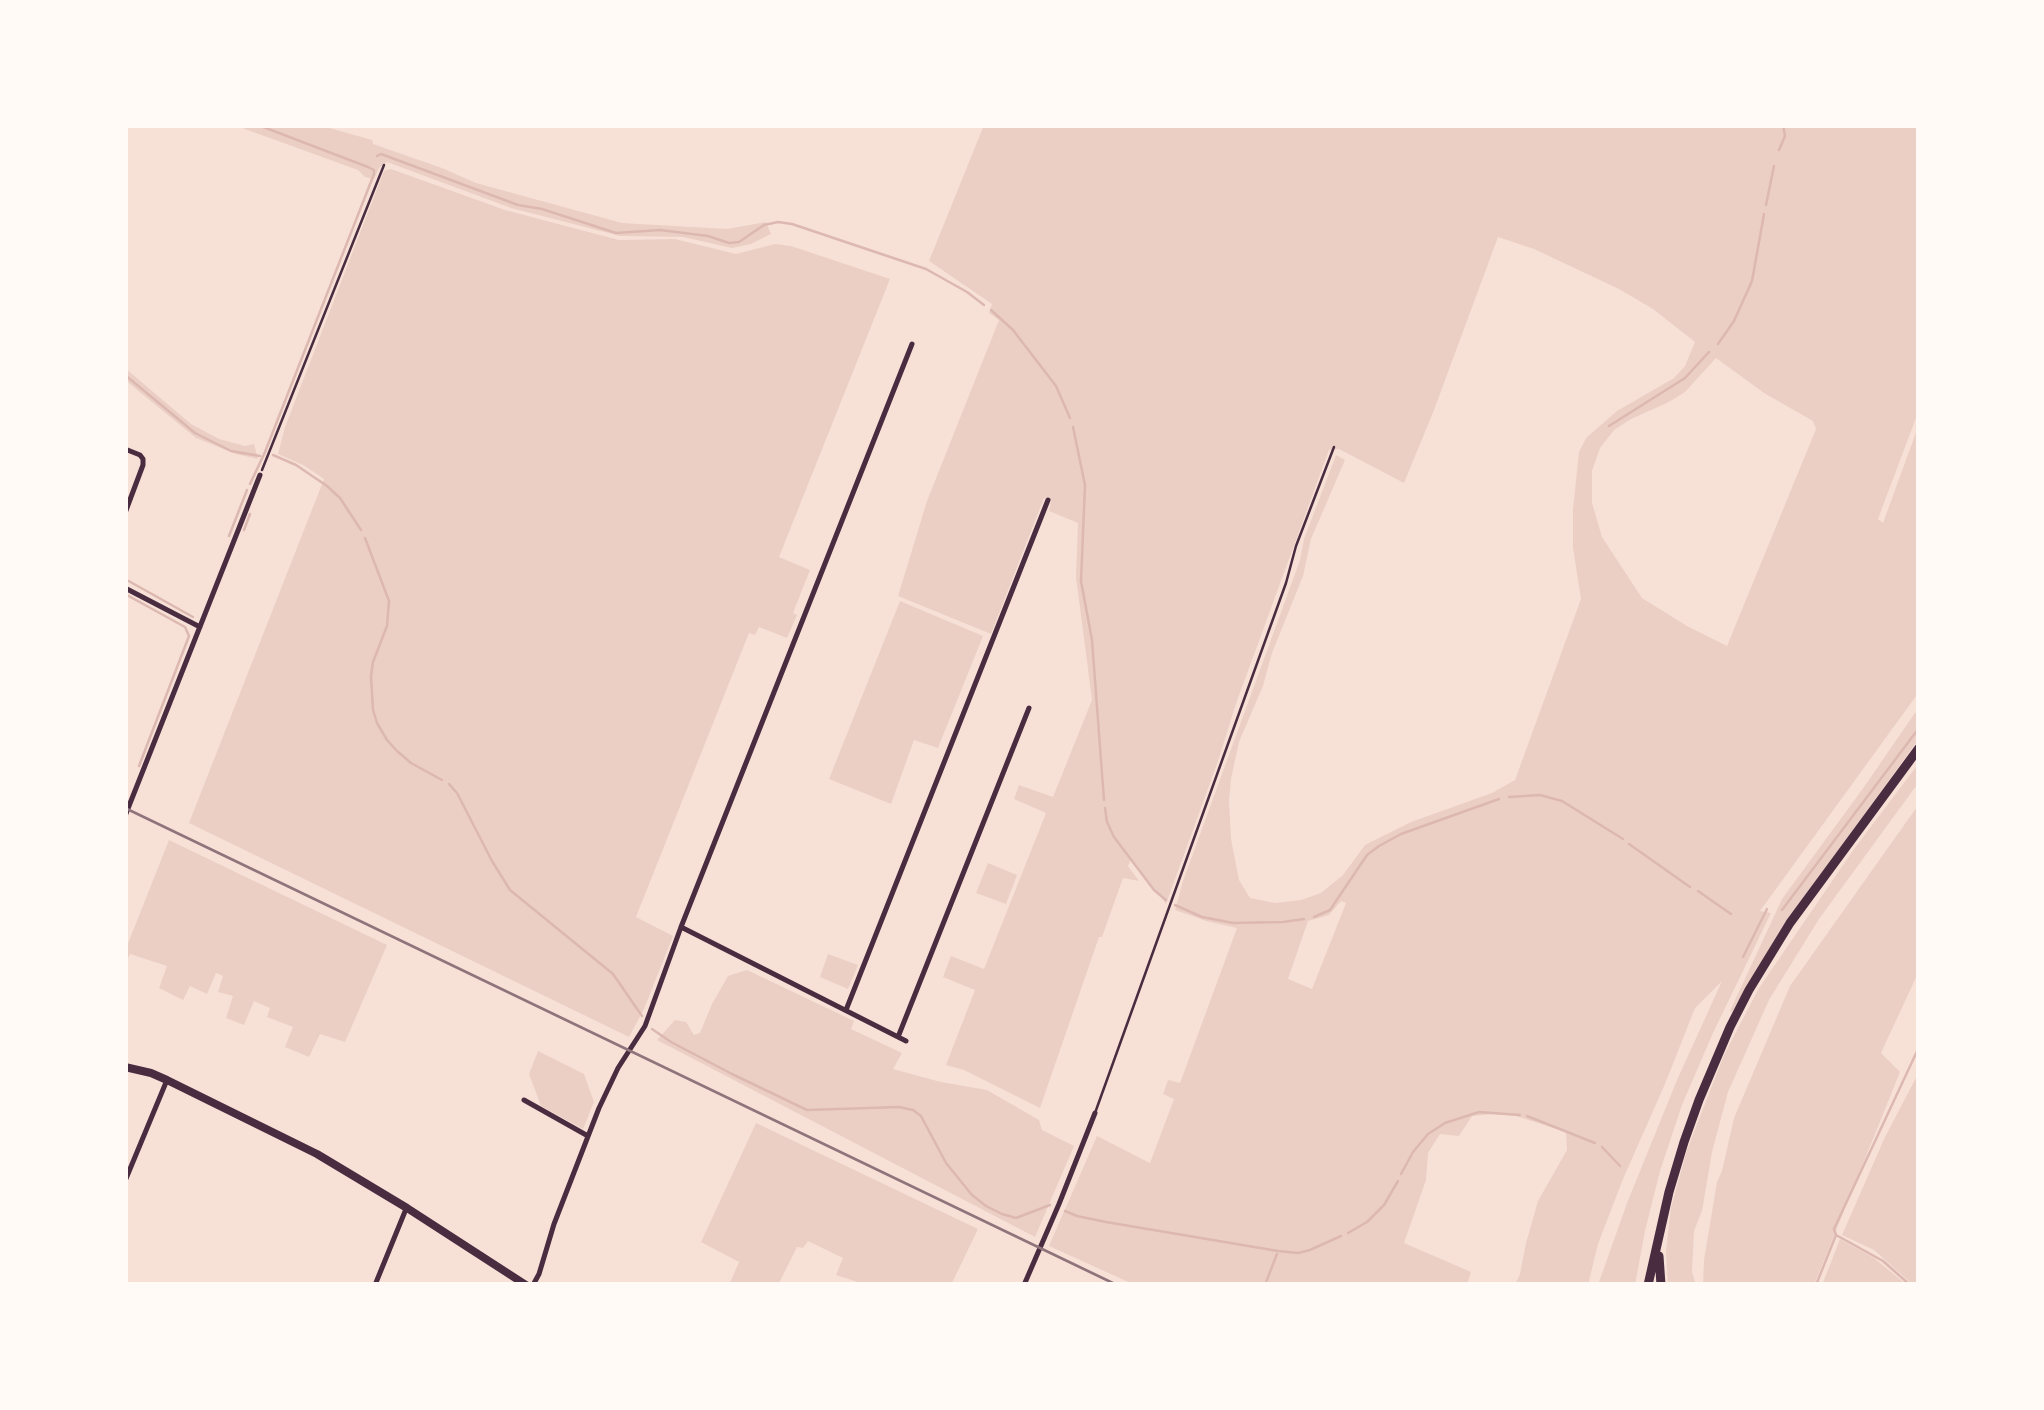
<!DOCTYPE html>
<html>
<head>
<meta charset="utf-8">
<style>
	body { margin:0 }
	#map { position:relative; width:2044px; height:1410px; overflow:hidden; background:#f7e1d7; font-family:"Playfair Display",serif }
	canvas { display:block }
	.frame { position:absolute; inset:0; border:128px solid #fffaf5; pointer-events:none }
</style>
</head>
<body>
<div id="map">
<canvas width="2044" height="1410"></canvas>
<div class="frame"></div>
</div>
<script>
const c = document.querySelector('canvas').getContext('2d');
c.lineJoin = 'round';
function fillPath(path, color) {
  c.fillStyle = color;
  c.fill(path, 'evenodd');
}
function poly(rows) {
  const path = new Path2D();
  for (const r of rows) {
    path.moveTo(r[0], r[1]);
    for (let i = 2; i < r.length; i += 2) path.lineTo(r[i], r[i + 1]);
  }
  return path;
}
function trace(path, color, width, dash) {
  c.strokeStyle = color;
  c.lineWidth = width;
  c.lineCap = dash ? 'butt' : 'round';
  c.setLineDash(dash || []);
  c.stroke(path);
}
fillPath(poly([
	[234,125,319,125,372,140,373,144,442,168,476,183,622,223,727,229,766,222,771,234,751,244,732,248,683,237,620,236,511,208,387,162,379,168,374,179,365,177,358,170],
	[984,125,1919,125,1919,410,1878,519,1883,523,1919,424,1919,692,1760,911,1771,913,1713,1033,1682,1105,1660,1171,1645,1231,1635,1285,1598,1285,1627,1203,1677,1080,1722,981,1695,1008,1665,1084,1623,1179,1598,1244,1588,1285,1515,1285,1520,1274,1526,1243,1538,1201,1567,1150,1566,1132,1516,1116,1494,1114,1472,1116,1459,1136,1440,1134,1428,1153,1426,1180,1404,1243,1471,1272,1467,1285,1135,1285,1049,1246,1097,1136,1150,1163,1174,1099,1163,1094,1168,1080,1180,1083,1237,928,1206,921,1175,910,1183,881,1300,560,1304,539,1336,455,1345,460,1311,539,1303,576,1272,653,1263,686,1239,742,1231,779,1229,801,1231,839,1239,880,1250,898,1275,903,1301,900,1321,893,1343,875,1365,845,1411,822,1492,793,1515,780,1581,599,1573,548,1573,509,1579,452,1586,438,1617,411,1674,378,1685,366,1695,342,1653,309,1619,289,1534,249,1498,237,1434,410,1404,483,1339,449,1329,450,1237,701,1217,764,1166,904,1131,859,1128,866,1139,881,1123,878,1102,937,1099,937,1040,1108,964,1070,946,1065,975,990,943,977,951,956,984,969,1046,813,1014,799,1019,785,1053,797,1092,700,1076,577,1078,523,1049,511,1051,501,1044,498,991,634,898,596,927,501,999,320,989,313,992,304,929,261],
	[1716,358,1764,393,1813,421,1816,429,1727,646,1687,626,1642,598,1602,537,1592,503,1592,471,1600,448,1614,430,1631,419,1669,402,1685,392],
	[1341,901,1346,903,1312,989,1288,979,1308,921,1329,915],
	[391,169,505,210,619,240,675,239,736,254,775,244,791,246,890,279,779,557,810,570,793,613,797,615,787,638,759,627,755,635,749,633,636,917,673,936,644,1009,629,1037,189,823,324,479,303,465,278,454,285,427,384,171],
	[125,368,191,424,219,439,245,446,254,444,258,459,236,454,196,438,125,380],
	[900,601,983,636,938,748,914,740,891,804,829,779],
	[1919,707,1919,739,1780,930,1732,1012,1730,1011,1782,899,1864,787],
	[1919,763,1919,782,1819,919,1769,1000,1728,1092,1712,1152,1702,1211,1694,1231,1692,1272,1696,1285,1668,1285,1666,1251,1671,1208,1687,1150,1724,1055,1759,988,1854,849],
	[1919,804,1919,971,1881,1053,1900,1072,1814,1285,1703,1285,1704,1260,1717,1182,1722,1171,1734,1118,1790,986],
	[169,840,387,945,345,1042,320,1034,309,1057,285,1047,293,1027,267,1017,270,1008,254,1001,244,1025,226,1018,233,996,218,992,223,976,216,973,207,994,190,986,183,1000,159,988,167,966,130,954,125,964,125,951],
	[988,863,1017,875,1006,904,976,893],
	[828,954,858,965,848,989,820,977],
	[747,970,854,1021,851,1029,902,1053,893,1069,941,1082,987,1090,1039,1120,1042,1130,1074,1146,1035,1237,657,1040,675,1020,686,1022,694,1035,700,1033,712,1004,728,976],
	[538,1051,584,1074,594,1102,583,1129,541,1106,529,1074],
	[1919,1072,1919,1285,1913,1285,1874,1250,1842,1235,1885,1137],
	[756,1123,978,1229,951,1285,867,1285,836,1275,843,1258,808,1241,803,1248,797,1247,778,1285,729,1285,739,1262,701,1242],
	[1840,1239,1874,1258,1907,1285,1822,1285]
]), '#ebcfc5');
trace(poly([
	[1779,150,1785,136,1783,125],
	[377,156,381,154,518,205,542,209,616,233,660,230,708,236,729,243,739,242,764,225,778,222,792,224,926,269,967,292,984,305],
	[1766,205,1774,166],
	[991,310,1013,330,1046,373,1056,386,1070,418],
	[1718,344,1734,321,1752,281,1764,214],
	[125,375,195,433,231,451,260,456],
	[1609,426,1685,378,1709,352],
	[1073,427,1085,485,1081,581,1092,640,1104,800],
	[273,455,296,465,327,486,340,498,361,530],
	[250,484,265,452,374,174,374,170,368,167,258,125],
	[244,530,250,514],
	[229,536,247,490],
	[365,538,389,601,387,626,373,662,371,676,373,710,377,723,387,740,397,751,411,763,442,780],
	[125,579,193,617],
	[125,594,185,627,189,636,139,766],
	[449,784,457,793,492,861,510,890,613,974,642,1016],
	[1509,797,1540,795,1562,801,1623,839],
	[1105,808,1107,822,1114,837,1154,890,1166,900],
	[1629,844,1690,887],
	[1698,891,1731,914],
	[1175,905,1202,917,1233,923,1283,922,1304,919],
	[1782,910,1919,728],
	[1314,917,1330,910,1367,855,1379,846,1401,834,1499,799],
	[1743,957,1767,909],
	[652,1029,671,1042,732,1074,807,1110,899,1107,913,1110,921,1116,946,1163,972,1195,986,1206,1002,1214,1016,1218,1050,1205],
	[1527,1116,1595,1143],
	[1602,1147,1620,1166],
	[1401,1174,1413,1152,1428,1134,1445,1123,1479,1112,1520,1115],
	[1065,1211,1077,1216,1106,1222,1278,1251,1298,1253,1310,1250,1341,1236],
	[1348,1233,1367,1222,1384,1205,1398,1181],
	[1265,1285,1277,1254],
	[1816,1285,1836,1235],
	[1910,1285,1883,1261,1836,1235,1834,1229,1919,1047]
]), '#dcb8b0', 2.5);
trace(poly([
	[262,470,384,165]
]), '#4a2c40', 2.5);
trace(poly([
	[1095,1113,1286,583,1296,546,1334,447]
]), '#4a2c40', 2.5);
trace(poly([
	[125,449,140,455,143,459,143,465,125,513],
	[125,588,200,627],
	[125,816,260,475],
	[681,927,906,1041],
	[846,1010,1048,500],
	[898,1037,1029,708],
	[524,1100,588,1136],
	[125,1181,167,1080],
	[375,1285,406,1209],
	[533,1285,539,1274,554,1224,599,1108,618,1068,645,1026,681,927,912,344],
	[1024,1285,1059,1204,1095,1113]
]), '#4a2c40', 5);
trace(poly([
	[125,1067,151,1073,167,1080,317,1154,407,1208,526,1285]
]), '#4a2c40', 8);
trace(poly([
	[1659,1256,1661,1285],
	[1648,1285,1669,1192,1684,1142,1699,1100,1730,1027,1749,990,1790,923,1919,748]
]), '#4a2c40', 9);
trace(poly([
	[125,808,1117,1285]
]), '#8f747c', 2.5);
</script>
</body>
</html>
